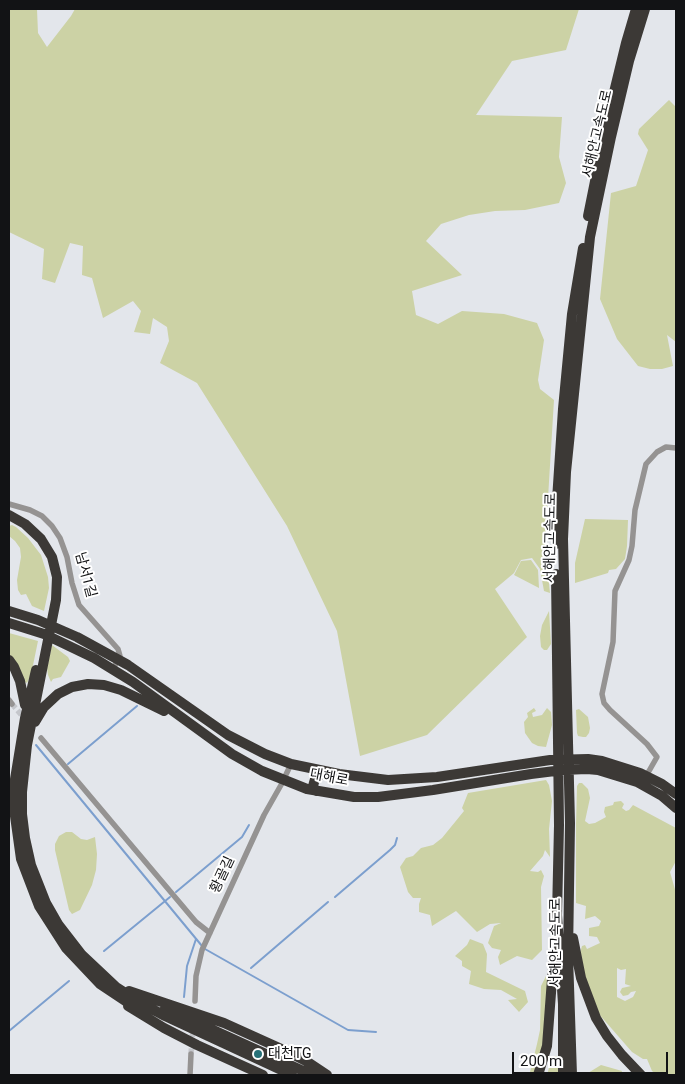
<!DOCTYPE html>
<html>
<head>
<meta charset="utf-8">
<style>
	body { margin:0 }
	#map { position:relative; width:685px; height:1084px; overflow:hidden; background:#e3e6eb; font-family:Roboto,sans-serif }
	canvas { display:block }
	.frame { position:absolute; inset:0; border:10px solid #121315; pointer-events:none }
	.scale { position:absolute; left:512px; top:1052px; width:156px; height:22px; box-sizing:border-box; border:2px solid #121315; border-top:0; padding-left:6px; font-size:15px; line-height:18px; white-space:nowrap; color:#121315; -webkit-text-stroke:4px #fff; paint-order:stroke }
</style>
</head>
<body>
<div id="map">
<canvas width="685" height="1084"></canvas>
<div class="frame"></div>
<div class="scale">200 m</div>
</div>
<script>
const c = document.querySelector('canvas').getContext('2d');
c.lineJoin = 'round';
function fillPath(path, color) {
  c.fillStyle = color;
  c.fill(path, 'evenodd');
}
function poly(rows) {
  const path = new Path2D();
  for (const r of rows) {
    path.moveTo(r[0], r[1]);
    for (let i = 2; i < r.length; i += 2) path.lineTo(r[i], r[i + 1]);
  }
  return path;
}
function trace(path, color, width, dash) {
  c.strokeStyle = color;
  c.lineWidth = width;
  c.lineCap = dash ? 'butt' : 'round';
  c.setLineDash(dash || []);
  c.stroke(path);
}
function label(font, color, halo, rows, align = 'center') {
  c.font = font + ' Roboto,"Noto Sans KR",sans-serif';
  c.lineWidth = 4;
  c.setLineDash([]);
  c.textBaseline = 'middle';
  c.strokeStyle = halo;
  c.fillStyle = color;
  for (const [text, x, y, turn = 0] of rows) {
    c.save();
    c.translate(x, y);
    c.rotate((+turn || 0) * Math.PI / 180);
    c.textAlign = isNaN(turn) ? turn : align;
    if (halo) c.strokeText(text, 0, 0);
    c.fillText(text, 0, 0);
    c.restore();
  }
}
fillPath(poly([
	[9,9,37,9,38,33,47,47,71,16,75,9,579,9,566,50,512,61,476,115,562,117,559,157,566,183,559,203,525,210,495,211,469,215,441,224,426,241,462,275,412,291,416,315,438,324,462,311,504,314,537,323,544,340,538,380,540,389,554,400,545,547,550,593,544,591,540,569,532,558,521,560,514,573,495,589,527,637,427,735,360,756,337,631,287,526,197,383,160,363,169,341,167,327,153,318,150,334,134,332,141,311,133,301,103,318,92,278,82,275,83,246,70,243,55,283,42,279,44,249,9,232],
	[669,100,676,107,676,342,667,335,673,366,662,369,650,369,638,366,617,339,600,299,611,193,636,186,648,150,638,134,639,129],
	[585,519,628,520,627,546,625,559,616,569,609,570,608,573,575,583,575,563],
	[12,525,16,527,28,538,41,555,48,577,49,588,44,611,32,606,26,594,21,595,18,590,17,580,21,557,20,548,15,541,9,536,9,526],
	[531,560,538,570,539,588,514,575,521,561],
	[549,611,551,644,547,650,544,650,541,647,540,636,542,625],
	[9,633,38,641,31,675,27,683,25,682,9,654],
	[52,645,68,657,70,661,61,677,53,679,51,682,48,675,47,668],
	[534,708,536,711,532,713,533,717,542,715,547,708,551,712,552,725,546,747,538,746,532,743,525,733,524,722,528,717,527,713],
	[579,709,588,717,590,728,589,733,586,737,583,737,578,736,577,733,576,710],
	[546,780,549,785,552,801,549,829,550,857,545,850,543,856,530,871,538,872,541,870,544,876,541,887,542,950,532,960,517,956,500,965,498,957,501,950,492,948,488,943,494,926,501,923,490,924,477,932,456,911,432,926,430,915,419,912,419,904,421,898,413,898,408,892,400,867,406,858,413,856,421,848,433,845,442,838,464,811,462,808,468,793],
	[579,783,582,783,588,789,590,798,585,821,589,824,595,823,606,817,604,812,605,807,613,805,614,802,621,801,624,804,622,808,626,811,629,810,633,805,676,828,676,861,670,872,676,893,676,1075,657,1075,652,1071,647,1059,643,1059,632,1052,598,1013,587,987,580,953,582,946,585,945,587,949,600,943,597,937,589,936,589,928,599,926,601,921,595,916,585,919,586,906,576,903,576,824,577,786],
	[617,968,621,970,626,969,625,984,631,986,622,988,620,992,623,996,628,995,631,992,636,991,633,997,625,1001,617,997],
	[66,832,72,832,81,839,87,840,95,837,97,854,96,870,92,885,80,910,72,914,69,910,55,850,55,844,59,836],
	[470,939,483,944,487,954,486,972,525,991,528,1002,519,1012,508,1000,517,999,501,990,484,989,469,984,471,971,462,966,462,961,455,956,467,945],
	[546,976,548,979,543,1050,535,1075,526,1075,530,1072,537,1044,540,1030,541,986],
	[556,1056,559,1058,559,1075,547,1075,552,1057],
	[601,1065,622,1071,621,1075,588,1075,588,1073]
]), '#ccd2a5');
trace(poly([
	[36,745,202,946],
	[68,764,137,706],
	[176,892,242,837,249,825],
	[335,897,390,850,395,845,397,838],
	[205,949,348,1030,376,1032],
	[104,951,170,897],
	[251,968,328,902],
	[184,997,187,966,196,939],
	[9,1031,69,981]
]), '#7c9fce', 2);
trace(poly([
	[12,704,25,719],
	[191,1054,193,1028]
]), '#c4c6cb', 5.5, [5.5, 3]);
trace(poly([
	[9,504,30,510,42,516,52,526,60,538,67,557,72,583,79,605,118,649,120,656,113,669],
	[9,700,12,704],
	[41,738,196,922,210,933],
	[645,778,657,757,647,744,610,710,604,703,602,694,613,642,615,591,629,560,632,546,635,510,646,464,657,452,666,447,676,448],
	[195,1001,196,976,202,950,264,815,281,785,291,764],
	[190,1075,191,1054]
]), '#959392', 5.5);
trace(poly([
	[588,216,608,117,626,43,636,9],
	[9,515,25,524,41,539,52,557,57,577,56,600,27,745,22,792,22,814,25,838,31,865,46,903,58,924,82,955,116,987,141,1003,165,1016,292,1075],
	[556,544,556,515,563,409,572,314,583,248],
	[556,574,559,825,557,915,563,1004,563,1075],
	[9,611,38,620,77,637,128,665,228,735,265,754,291,764,339,774,388,780,437,777,550,760,588,759,602,761,640,773,662,784,676,794],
	[9,623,44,634,94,658,133,682,232,754,262,771,307,789,354,797,378,797,433,790,531,774,563,770,587,769,598,770,637,782,662,796,676,808],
	[9,660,14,667,20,681,25,705],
	[36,670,25,718,15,779,15,816,21,859,39,906,66,948,100,984,136,1008],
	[35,722,44,707,58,694,72,687,88,684,104,685,121,690,164,711],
	[316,791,313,786,315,779,320,775,327,772],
	[573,938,581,978,596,1018,607,1036,622,1055,641,1075],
	[129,991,224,1023,286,1051,306,1061,327,1075],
	[128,1006,164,1028,197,1045,263,1075],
	[165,1008,312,1075],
	[538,1075,547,1046,554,953],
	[572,1075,568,956,570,823,563,539,566,472,590,237,611,137,629,61,645,9]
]), '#3c3936', 10);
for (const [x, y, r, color] of [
	[258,1054,5,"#277178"]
]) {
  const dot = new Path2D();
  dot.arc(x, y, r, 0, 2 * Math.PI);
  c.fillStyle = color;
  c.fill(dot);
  trace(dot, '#fff', 2);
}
label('14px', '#121315', '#fff', [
	["서해안고속도로",598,134,-77],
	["서해안고속도로",551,538,-89],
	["남서1길",85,575,75],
	["대해로",329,778,11],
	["황골길",223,875,-65],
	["서해안고속도로",556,943,-90]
]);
label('14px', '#121315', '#fff', [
	["대천TG",268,1054]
], 'left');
</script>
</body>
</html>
